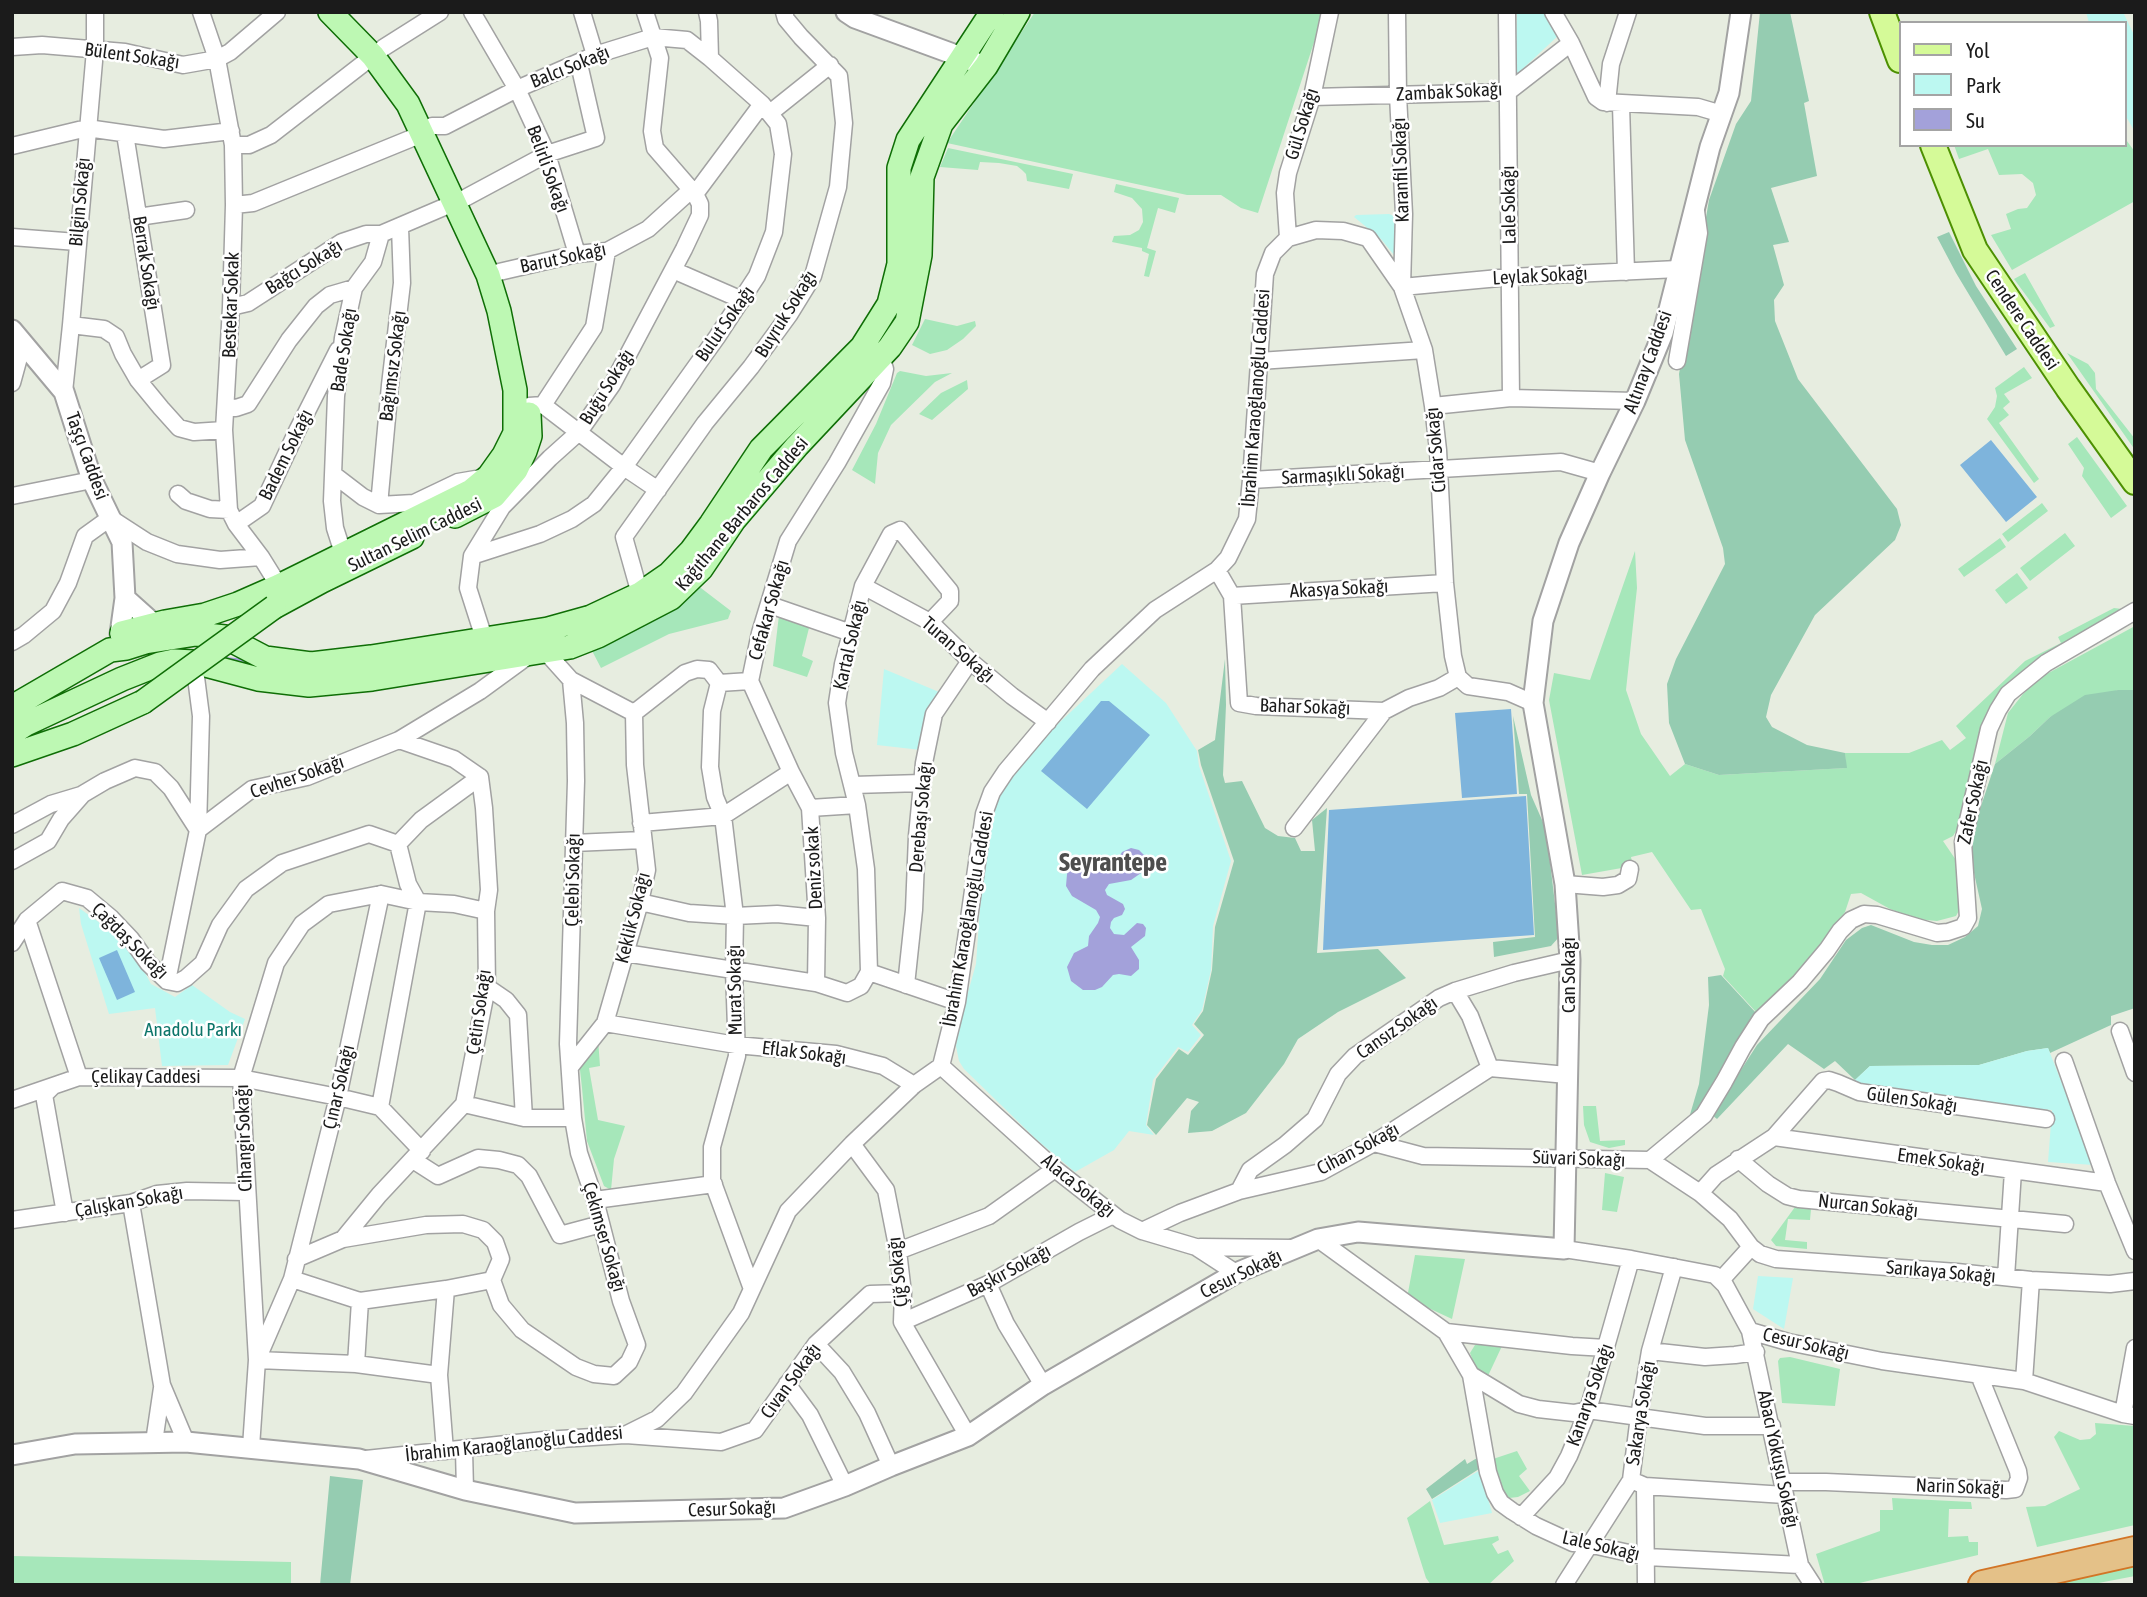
<!DOCTYPE html>
<html>
<head>
<meta charset="utf-8">
<style>
	body { margin:0 }
	#map { position:relative; width:2147px; height:1597px; overflow:hidden; background:#e7ede0; font-family:"Asap Condensed",sans-serif }
	canvas { display:block }
	.frame { position:absolute; inset:0; border:14px solid #1b1b1b; pointer-events:none }
	.legend { position:absolute; left:1899px; top:21px; width:228px; height:126px; box-sizing:border-box; background:#fff; border:2px solid #a4a4a4; margin:0; padding:9px 12px; list-style:none; font-size:21px; color:#1b1b1b }
	.legend li { display:flex; align-items:center; gap:14px; height:35px }
	.legend b { width:35px; border:2px solid #a4a4a4 }
</style>
</head>
<body>
<div id="map">
<canvas width="2147" height="1597"></canvas>
<div class="frame"></div>
<ul class="legend">
<li><b style="height:9px;background:#d5fa98"></b>Yol</li>
<li><b style="height:19px;background:#bcf8f1"></b>Park</li>
<li><b style="height:19px;background:#a3a1da"></b>Su</li>
</ul>
</div>
<script>
const c = document.querySelector('canvas').getContext('2d');
c.lineJoin = 'round';
function fillPath(path, color) {
  c.fillStyle = color;
  c.fill(path, 'evenodd');
}
function poly(rows) {
  const path = new Path2D();
  for (const r of rows) {
    path.moveTo(r[0], r[1]);
    for (let i = 2; i < r.length; i += 2) path.lineTo(r[i], r[i + 1]);
  }
  return path;
}
function trace(path, color, width, dash) {
  c.strokeStyle = color;
  c.lineWidth = width;
  c.lineCap = dash ? 'butt' : 'round';
  c.setLineDash(dash || []);
  c.stroke(path);
}
function label(font, color, halo, rows, align = 'center') {
  c.font = font + ' "Asap Condensed",sans-serif';
  c.lineWidth = 5;
  c.setLineDash([]);
  c.textBaseline = 'middle';
  c.strokeStyle = halo;
  c.fillStyle = color;
  for (const [text, x, y, turn = 0] of rows) {
    c.save();
    c.translate(x, y);
    c.rotate((+turn || 0) * Math.PI / 180);
    c.textAlign = isNaN(turn) ? turn : align;
    if (halo) c.strokeText(text, 0, 0);
    c.fillText(text, 0, 0);
    c.restore();
  }
}
fillPath(poly([
	[1035,12,1324,12,1258,213,1241,208,1221,195,1187,195,947,143],
	[2124,137,2135,152,2135,201,2012,270,1991,235,2011,229,2006,214,2018,209,2027,208,2036,195,2033,183,2022,174,1999,175,1988,149,1959,159,1954,145,2124,145],
	[948,148,1073,174,1069,189,1027,181,1026,174,1022,170,1017,166,999,163,980,162,978,170,940,167],
	[1116,184,1179,198,1175,213,1158,208,1147,248,1156,251,1149,277,1144,276,1149,254,1142,251,1142,248,1112,242,1114,236,1130,235,1139,230,1143,222,1142,209,1132,198,1114,192],
	[2025,273,2055,326,2050,328,2014,279],
	[925,319,957,326,975,321,976,326,963,339,947,350,930,354,912,345],
	[2067,353,2088,364,2095,373,2096,389,2135,439,2135,450],
	[2024,367,2032,378,2004,394,2010,402,2003,408,2009,415,1999,423,2039,479,2034,483,1987,419,1995,407,1997,396,1995,388],
	[900,371,926,376,952,373,935,382,891,425,878,453,875,484,852,470,876,424,897,373],
	[967,380,968,389,932,420,919,414,941,393],
	[2077,437,2127,506,2111,518,2082,476,2084,468,2068,444],
	[2042,503,2048,511,2008,542,2002,534],
	[2065,533,2075,546,2030,581,2020,568],
	[2000,538,2006,547,1964,577,1958,569],
	[1635,551,1637,588,1626,690,1641,734,1670,776,1685,764,1719,775,1846,768,1845,753,1909,753,1942,740,1950,750,1966,738,1956,726,2025,661,2061,643,2058,637,2114,608,2122,609,2121,612,2033,663,1989,708,1977,740,1979,745,1961,823,1953,836,1943,841,1960,866,1962,905,1956,916,1937,921,1916,919,1890,909,1861,893,1851,894,1845,912,1814,957,1757,1013,1723,976,1725,969,1701,909,1691,910,1652,852,1631,857,1633,866,1582,875,1549,700,1554,673,1590,680],
	[2017,573,2028,588,2006,604,1995,590],
	[697,585,731,611,728,619,669,634,601,668,589,645],
	[779,615,810,624,802,656,813,661,807,677,773,666],
	[2135,626,2135,690,2118,690,2050,717,2030,736,1995,764,2008,713,2023,694,2041,677],
	[598,1039,600,1066,589,1068,598,1120,625,1126,614,1159,611,1190,604,1186,587,1141,582,1088,579,1061],
	[1583,1106,1596,1106,1600,1141,1625,1140,1625,1145,1609,1148,1590,1142,1584,1125],
	[1605,1173,1624,1177,1617,1212,1602,1210],
	[1795,1207,1811,1209,1810,1220,1788,1219,1785,1240,1807,1242,1807,1249,1776,1246,1771,1240],
	[1415,1255,1465,1259,1452,1319,1407,1298],
	[1489,1343,1502,1346,1487,1378,1475,1366,1470,1353,1475,1345],
	[1790,1357,1840,1369,1835,1406,1782,1403,1778,1361,1780,1358],
	[2095,1423,2135,1426,2135,1525,2037,1547,2026,1507,2045,1506,2080,1489,2054,1437,2059,1431,2080,1440,2090,1439,2096,1434],
	[1517,1451,1527,1469,1519,1476,1530,1491,1518,1497,1509,1498,1505,1495,1500,1484,1493,1459],
	[1892,1498,1971,1502,1972,1509,1949,1509,1948,1537,1968,1536,1969,1542,1978,1542,1978,1555,1851,1585,1825,1585,1816,1554,1880,1531,1880,1510,1893,1510],
	[1430,1501,1444,1545,1498,1536,1499,1540,1492,1544,1498,1554,1508,1550,1514,1561,1488,1585,1431,1585,1426,1578,1407,1518],
	[12,1556,291,1562,291,1585,12,1585],
	[2135,1562,2135,1576,2088,1585,2031,1585]
]), '#a6e7ba');
fillPath(poly([
	[1760,12,1790,12,1809,101,1804,103,1817,176,1771,188,1789,242,1773,245,1784,285,1774,300,1775,321,1798,379,1897,509,1901,525,1895,540,1815,615,1771,695,1766,717,1772,727,1807,745,1845,753,1847,768,1719,775,1685,764,1669,723,1667,684,1676,659,1725,564,1723,548,1685,440,1679,374,1709,200,1736,124,1751,101],
	[1949,232,1976,286,2017,349,2006,356,1956,273,1937,237],
	[1225,659,1226,705,1223,775,1225,783,1242,781,1265,828,1278,836,1295,838,1301,851,1315,851,1312,820,1327,808,1317,953,1378,949,1406,978,1338,1012,1298,1039,1284,1064,1246,1113,1212,1131,1188,1133,1191,1111,1199,1102,1187,1098,1156,1135,1147,1125,1156,1079,1179,1049,1188,1055,1204,1035,1194,1024,1203,1011,1212,970,1215,927,1234,861,1201,765,1198,750,1215,740],
	[2118,690,2135,690,2135,1008,2111,1016,2111,1025,2050,1053,2048,1048,2027,1051,1979,1065,1870,1066,1855,1080,1835,1061,1824,1069,1788,1044,1717,1119,1712,1115,1757,1045,1820,979,1846,940,1862,928,1871,925,1914,942,1932,945,1948,945,1965,937,1978,926,1982,909,1974,873,1971,851,1977,818,1995,764,2030,736,2050,717,2085,695],
	[1513,716,1531,795,1546,829,1559,937,1551,946,1494,957,1493,942,1535,937,1527,794,1519,794],
	[1721,975,1757,1014,1713,1090,1692,1117,1689,1118,1699,1084,1709,1005,1708,977],
	[1477,1458,1479,1469,1432,1499,1426,1489,1465,1459,1467,1464],
	[330,1476,363,1480,350,1585,320,1585]
]), '#95ccb1');
fillPath(poly([
	[1517,12,1544,12,1560,34,1515,76],
	[2086,12,2123,12,2135,37,2135,132,2124,113,2124,23,2089,23],
	[1389,214,1394,216,1396,221,1397,254,1394,255,1381,239,1354,217,1356,215],
	[1122,664,1166,703,1197,751,1199,766,1231,861,1213,926,1211,970,1202,1010,1192,1025,1201,1035,1188,1052,1178,1047,1153,1080,1146,1125,1154,1135,1129,1131,1114,1150,1075,1172,1037,1140,964,1069,959,1061,956,1046,960,1021,976,964,984,853,990,820,1001,789,1045,736],
	[884,669,939,692,926,719,921,750,877,745],
	[79,908,121,938,143,969,151,984,175,997,192,985,230,1012,245,1019,228,1065,162,1066,155,1008,109,1014,81,924],
	[2048,1048,2094,1165,2048,1162,2052,1110,1998,1105,1854,1084,1855,1080,1870,1066,1979,1065,2027,1051],
	[1758,1276,1793,1278,1784,1329,1753,1309],
	[1480,1470,1492,1513,1440,1523,1432,1500]
]), '#bcf8f1');
fillPath(poly([
	[1991,440,2037,497,2006,522,1960,465],
	[1101,701,1109,701,1150,735,1087,809,1041,771],
	[1511,709,1517,794,1462,798,1455,713],
	[1526,796,1534,935,1323,950,1329,810],
	[117,950,135,992,117,1000,99,958]
]), '#7eb4dc');
fillPath(poly([
	[1131,848,1139,850,1144,855,1146,863,1144,871,1131,880,1109,884,1105,890,1107,895,1123,904,1125,909,1122,915,1114,918,1111,922,1110,928,1114,934,1124,935,1137,923,1143,924,1146,928,1145,936,1131,947,1139,960,1139,969,1131,976,1119,974,1113,975,1102,987,1095,990,1083,990,1071,981,1067,967,1074,953,1088,946,1089,936,1098,923,1100,917,1096,910,1072,896,1066,886,1067,874,1070,868,1079,861,1087,859,1113,863,1117,861,1122,852]
]), '#a3a1da');
trace(poly([
	[227,659,250,661]
]), '#a3a1da', 3.5);
const minor = poly([
	[201,12,217,59,233,145,234,205,231,307,224,430,229,510,236,524,261,557,279,586],
	[472,12,517,89,547,154,577,254],
	[582,12,595,55],
	[1397,12,1398,95,1404,214,1402,287,1510,277,1678,269],
	[1507,12,1511,398],
	[1553,12,1571,43,1596,97,1603,102,1698,107,1722,114],
	[12,47,42,45,125,52,183,65,217,59,230,52,277,12],
	[383,48,440,12],
	[1312,97,1508,92,1571,43],
	[1607,103,1611,64,1628,12],
	[1621,105,1626,272],
	[770,113,830,65],
	[432,126,445,126,517,89,595,55,653,37,687,40,710,58],
	[125,134,162,365,138,380],
	[233,145,249,145,271,135,373,56],
	[12,146,87,128,164,139,231,131],
	[695,194,762,104],
	[465,198,547,154,596,138,579,64],
	[234,205,253,203,422,134],
	[138,217,186,210],
	[12,237,77,242],
	[1288,238,1285,193,1288,173,1312,97,1330,12],
	[673,270,742,300],
	[499,272,577,254,607,251,648,229,691,190],
	[231,307,248,303,342,242,366,234,381,234,456,202],
	[71,325,104,329,116,337,123,354,138,380,161,408,179,428,194,432,224,430],
	[1259,361,1424,350],
	[1677,361,1699,233,1696,211],
	[12,383,23,343],
	[64,392,71,325,95,50,95,12],
	[543,405,624,467,658,490],
	[529,406,543,405,594,327,607,251],
	[1433,406,1511,398,1635,401],
	[226,407,236,408,248,404,289,340,316,306,330,295,354,288],
	[333,474,363,497,379,505,414,503,458,482,487,477],
	[1251,480,1561,462,1600,473],
	[178,494,186,501,210,509,229,510],
	[12,496,92,480],
	[379,505,390,385,402,283,400,227],
	[236,524,262,506,298,429,338,350],
	[343,553,335,528,332,501,336,396,343,338,354,288,373,262,381,234],
	[472,556,540,534,572,519,594,504,624,467,717,337,757,276,774,232,783,154,778,124,762,104,710,58,709,21,707,12],
	[1217,570,1232,596,1239,703,1256,706,1384,711,1409,698,1439,688,1458,677],
	[863,586,930,622,970,661,1012,696,1048,722],
	[640,594,624,537,705,423,751,367,789,315,813,276,838,187,844,123,839,76,801,37,786,19,784,12],
	[1232,596,1445,583],
	[770,605,851,633],
	[484,638,468,588,472,556,502,507,550,458,579,432,612,385,684,249,700,215,700,204,695,194,655,148,652,131,660,58,645,12],
	[12,642,24,635,53,611,68,583,85,536,110,518,147,542,177,554,220,560,261,557],
	[545,651,571,680,575,723,576,781,568,1044,573,1118],
	[194,662,201,716,198,830],
	[571,680,634,713,685,673,697,669,709,670,719,683,750,681],
	[750,681,760,633,788,541,837,463,882,383,885,369,881,357],
	[750,681,791,772,810,808,817,918,816,983],
	[719,683,712,711,710,767,715,797,723,816,735,916,734,971,737,1056,712,1147,712,1180,752,1289],
	[853,785,922,783],
	[810,808,857,805],
	[641,823,723,816,791,772],
	[12,825,51,804,81,795],
	[1294,828,1384,711],
	[573,843,643,840],
	[398,844,421,820,480,777],
	[12,861,48,841,61,819,83,794,105,781,135,768,155,772,171,788,198,830],
	[1565,884,1603,887,1618,885,1628,879,1630,869],
	[381,894,338,1097,292,1279,257,1360,356,1364,439,1375],
	[640,902,689,913,735,916,777,914,817,918],
	[27,920,79,1077],
	[12,943,27,920,62,891,87,898,111,918,131,939,148,963,167,981,177,983,186,978,203,963,220,925,246,889,282,863,369,834,398,844,408,884,418,902],
	[625,953,816,983,847,993,861,986,869,972,957,1002],
	[869,972,866,869,857,805,844,753,837,703,843,664,863,586,891,534,900,530,950,591,950,601,930,622],
	[167,981,198,830,252,789,307,777,399,740,480,691,528,656],
	[906,985,914,910,917,836,924,763,934,714,970,661],
	[487,987,506,1000,518,1015,524,1118,573,1118,579,1153,595,1200,621,1301,637,1345,629,1362,614,1376,594,1374,576,1367,522,1330,501,1305,492,1280],
	[1455,991,1470,1016,1490,1068],
	[605,1023,736,1045,836,1054,883,1066,914,1085],
	[2120,1031,2135,1073],
	[2064,1061,2107,1183,2135,1251],
	[941,1066,1055,1169,1120,1220,1142,1231,1196,1247,1236,1273],
	[570,1067,605,1023,640,902,647,870,635,765,634,713],
	[52,1087,44,1095,65,1213],
	[12,1100,79,1077,241,1078,338,1097,380,1107,422,1151],
	[464,1104,524,1118],
	[380,1107,418,902],
	[1774,1137,2107,1183],
	[1374,1143,1423,1156,1650,1160,1700,1193,1730,1219,1751,1247,1760,1254,1776,1259,1957,1272,2031,1280,2110,1284,2135,1281],
	[852,1144,886,1190,898,1251,903,1293,902,1322,968,1436],
	[1738,1159,1768,1184,1787,1196,1799,1199,2065,1224],
	[413,1160,438,1176,478,1158,499,1160,518,1165,529,1176,560,1235,601,1224],
	[1650,1160,1704,1115,1724,1082,1743,1047,1761,1019,1800,982,1827,950,1840,931,1851,920,1864,914,1877,915,1937,933,1948,932,1963,927,1968,918,1963,842,1989,729,1998,710,2008,694,2046,663,2135,611],
	[1239,1191,1250,1170,1285,1145,1315,1119,1338,1074,1355,1056,1439,998,1455,991,1514,973,1570,960],
	[1700,1193,1716,1175,1774,1137,1823,1081,1829,1080,1838,1083,1859,1092,2046,1119],
	[595,1200,714,1184],
	[131,1203,162,1385,186,1442],
	[12,1220,131,1203,157,1194,187,1191,246,1192],
	[1142,1231,1180,1213,1239,1191,1321,1172,1374,1143,1490,1068,1567,1075],
	[343,1239,426,1225,463,1224,483,1230,495,1242,501,1259,492,1280],
	[1318,1239,1446,1332,1471,1375,1488,1472,1495,1493,1501,1503,1512,1511,1536,1526,1573,1543,1588,1544,1647,1557,1800,1565],
	[1200,1247,1293,1248],
	[1564,1249,1631,1259,1715,1275,1725,1285,1750,1331,1800,1565,1813,1585],
	[898,1251,989,1216,1055,1169],
	[296,1259,343,1239,379,1195,464,1104,487,987,486,911,489,890,484,808,480,777,454,759,399,740],
	[2006,1277,2013,1171],
	[292,1279,360,1301,446,1289,492,1280],
	[1721,1280,1751,1247],
	[988,1284,1006,1324,1043,1385],
	[902,1322,988,1284,1079,1232,1113,1215],
	[1750,1331,1788,1342,1882,1361,2024,1381,2123,1414,2135,1416],
	[1446,1332,1572,1346,1606,1348],
	[816,1344,842,1372,867,1413,891,1466],
	[1650,1351,1705,1357,1735,1355,1756,1352],
	[356,1364,360,1301],
	[1471,1375,1519,1404,1538,1409,1574,1413,1588,1410,1705,1426,1772,1426],
	[2024,1381,2031,1280],
	[787,1384,810,1415,845,1486],
	[2123,1414,2135,1348],
	[626,1435,721,1442,755,1430,816,1344,870,1294,903,1293],
	[154,1442,162,1388],
	[251,1447,257,1360,241,1078,276,963,302,924,329,904,381,894,418,902,454,904,486,911],
	[464,1450,465,1490],
	[445,1451,439,1375,446,1289],
	[366,1459,544,1440,625,1435,657,1419,684,1393,741,1313,788,1211,852,1144,914,1085,941,1066,957,1002,984,814,992,792,1006,771,1092,669,1155,610,1217,570,1228,558,1247,519,1251,480,1265,274,1273,253,1288,238,1316,230,1343,231,1368,238,1402,287,1424,350,1433,406,1438,450,1445,583,1453,656,1458,677,1468,686,1508,692,1533,703],
	[1631,1480,1645,1486,1785,1495],
	[1782,1482,1826,1482,2006,1490,2015,1489,2019,1478,2018,1471,1979,1375],
	[1645,1486,1646,1585],
	[1521,1517,1557,1478,1569,1456,1588,1410,1631,1259],
	[1564,1585,1631,1480,1639,1416,1650,1351,1674,1267]
]);
const tertiary = poly([
	[846,12,855,18,975,62],
	[12,330,64,392,92,480,122,542,125,598,120,634],
	[125,598,154,624],
	[12,1455,75,1444,186,1442,359,1459,465,1490,575,1513,784,1508,845,1486,891,1466,968,1436,1043,1385,1236,1273,1318,1239,1358,1232,1564,1249,1570,960,1565,884,1533,703,1543,621,1569,543,1600,473,1635,401,1663,333,1710,147,1729,93,1741,12]
]);
const secondary = poly([
	[455,516,494,496,516,470,525,451,530,436,529,414],
	[274,607,322,581,412,537],
	[122,633,165,622,205,615,238,604,279,586,471,491,489,476,504,455,515,433,515,390,499,311,488,275,408,104,373,56,330,12],
	[12,707,110,650,126,648,145,642,196,634,225,637,265,658,311,664,371,657,548,629,591,617,640,594,669,574,691,551,711,524,761,449,862,347,889,304,899,264,899,168,908,140,992,12],
	[12,733,26,724,122,679,160,664,174,661,194,662,258,679,309,685,372,679,570,647,598,636,671,598,701,569,734,520,797,446,890,347,907,322,920,255,922,177,941,124,986,66,1018,12],
	[12,755,73,734,143,702]
]);
const primary = poly([
	[1882,12,1900,60],
	[1933,145,1975,250,2068,388,2135,482]
]);
const motorway = poly([
	[1983,1585,2135,1551]
]);
trace(minor, '#a2a2a2', 19);
trace(tertiary, '#a2a2a2', 23);
trace(secondary, '#0f6e06', 26);
trace(primary, '#4d9002', 28);
trace(motorway, '#d27526', 32);
trace(minor, '#fff', 16);
trace(tertiary, '#fff', 19);
trace(secondary, '#bdf8b3', 23);
trace(primary, '#d5fa98', 24);
trace(motorway, '#e4c188', 28);
const secondaryBridge = poly([
	[143,702,274,607]
]);
trace(secondaryBridge, '#0f6e06', 26, []);
trace(secondaryBridge, '#bdf8b3', 23);
label('19px', '#1b1b1b', '#fff', [
	["Bülent Sokağı",132,56,8],
	["Balcı Sokağı",570,67,-22],
	["Zambak Sokağı",1449,92,-3],
	["Gül Sokağı",1302,124,-73],
	["Belirli Sokağı",548,169,70],
	["Karanfil Sokağı",1401,170,-92],
	["Bilgin Sokağı",80,202,-85],
	["Lale Sokağı",1509,205,-91],
	["Barut Sokağı",563,258,-12],
	["Berrak Sokağı",146,263,81],
	["Bağcı Sokağı",304,267,-32],
	["Leylak Sokağı",1540,276,-3],
	["Bestekar Sokak",231,305,-88],
	["Buyruk Sokağı",786,314,-58],
	["Cendere Caddesi",2022,320,56],
	["Bulut Sokağı",725,324,-55],
	["Bade Sokağı",344,350,-81],
	["Altınay Caddesi",1648,362,-70],
	["Bağımsız Sokağı",393,366,-83],
	["Buğu Sokağı",607,387,-58],
	["İbrahim Karaoğlanoğlu Caddesi",1256,398,-86],
	["Cidar Sokağı",1436,450,-95],
	["Badem Sokağı",286,455,-64],
	["Taşçı Caddesi",87,456,70],
	["Sarmaşıklı Sokağı",1343,475,-3],
	["Kağıthane Barbaros Caddesi",742,514,-50],
	["Sultan Selim Caddesi",415,535,-26],
	["Akasya Sokağı",1339,589,-3],
	["Cefakar Sokağı",769,610,-74],
	["Kartal Sokağı",850,645,-77],
	["Turan Sokağı",958,650,41],
	["Bahar Sokağı",1305,707,2],
	["Cevher Sokağı",297,777,-19],
	["Zafer Sokağı",1973,802,-78],
	["Derebaşı Sokağı",921,817,-85],
	["Deniz sokak",814,868,-93],
	["Çelebi Sokağı",573,880,-89],
	["Keklik Sokağı",633,918,-76],
	["İbrahim Karaoğlanoğlu Caddesi",968,919,-80],
	["Çağdaş Sokağı",130,941,45],
	["Can Sokağı",1569,975,-90],
	["Murat Sokağı",735,990,-91],
	["Çetin Sokağı",479,1012,-82],
	["Cansız Sokağı",1397,1028,-35],
	["Eflak Sokağı",804,1053,7],
	["Çelikay Caddesi",146,1077],
	["Çınar Sokağı",339,1087,-77],
	["Gülen Sokağı",1912,1100,8],
	["Cihangir Sokağı",244,1138,-92],
	["Cihan Sokağı",1358,1149,-28],
	["Süvari Sokağı",1579,1159,2],
	["Emek Sokağı",1941,1161,8],
	["Alaca Sokağı",1078,1186,39],
	["Çalışkan Sokağı",129,1202,-10],
	["Nurcan Sokağı",1868,1206,6],
	["Çekimser Sokağı",604,1237,74],
	["Başkır Sokağı",1009,1271,-28],
	["Çiğ Sokağı",898,1272,-96],
	["Sarıkaya Sokağı",1941,1272,5],
	["Cesur Sokağı",1241,1274,-26],
	["Cesur Sokağı",1806,1344,13],
	["Civan Sokağı",791,1381,-54],
	["Kanarya Sokağı",1590,1395,-71],
	["Sakarya Sokağı",1641,1413,-81],
	["İbrahim Karaoğlanoğlu Caddesi",514,1444,-6],
	["Abacı Yokuşu Sokağı",1778,1459,78],
	["Narin Sokağı",1960,1487,2],
	["Cesur Sokağı",732,1509,-2],
	["Lale Sokağı",1601,1546,13]
]);
label('19px', '#0d756a', '#fff', [
	["Anadolu Parkı",193,1030]
]);
label('bold 26px', '#4e4e4e', '#fff', [
	["Seyrantepe",1113,863]
]);
</script>
</body>
</html>
